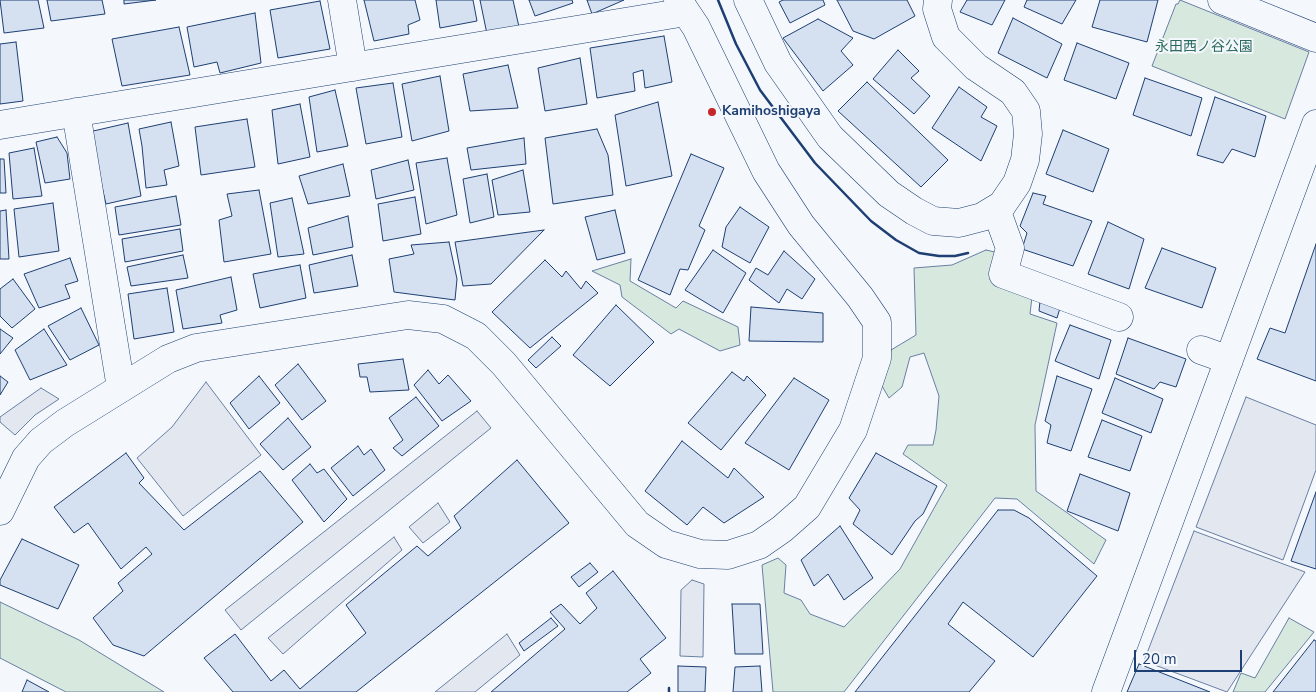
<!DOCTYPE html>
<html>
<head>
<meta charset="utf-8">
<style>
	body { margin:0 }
	#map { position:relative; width:1316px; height:692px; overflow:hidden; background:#f4f7fb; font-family:"Nunito Sans",sans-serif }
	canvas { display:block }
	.scale { position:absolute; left:1134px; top:650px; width:108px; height:22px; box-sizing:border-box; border:2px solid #1d3f73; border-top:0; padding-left:6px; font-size:15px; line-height:18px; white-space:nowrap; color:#1d3f73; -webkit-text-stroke:4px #f4f7fb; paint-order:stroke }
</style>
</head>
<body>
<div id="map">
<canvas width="1316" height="692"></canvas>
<div class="scale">20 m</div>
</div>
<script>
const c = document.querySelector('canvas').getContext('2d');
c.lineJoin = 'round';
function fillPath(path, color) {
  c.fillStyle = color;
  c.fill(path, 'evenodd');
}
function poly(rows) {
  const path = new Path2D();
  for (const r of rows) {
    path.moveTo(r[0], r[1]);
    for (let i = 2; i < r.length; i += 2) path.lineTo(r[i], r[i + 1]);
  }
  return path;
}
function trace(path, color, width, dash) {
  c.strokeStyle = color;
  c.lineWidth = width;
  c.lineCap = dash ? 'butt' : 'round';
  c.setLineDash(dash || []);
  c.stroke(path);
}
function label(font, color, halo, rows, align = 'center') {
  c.font = font + ' "Nunito Sans","Noto Sans JP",sans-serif';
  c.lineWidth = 4;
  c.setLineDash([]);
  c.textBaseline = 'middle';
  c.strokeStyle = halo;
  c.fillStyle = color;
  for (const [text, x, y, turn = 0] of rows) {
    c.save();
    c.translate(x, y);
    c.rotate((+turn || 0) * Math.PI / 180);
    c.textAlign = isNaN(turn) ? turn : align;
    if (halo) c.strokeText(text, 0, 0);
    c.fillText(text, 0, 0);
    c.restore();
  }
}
const green = poly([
	[1180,0,1309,52,1285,119,1152,66,1176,4,1178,4,1180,0],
	[986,250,999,253,990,280,1032,297,1030,314,1057,323,1035,425,1036,491,1106,540,1094,564,1017,499,995,498,844,692,773,692,762,565,778,558,786,565,784,593,801,600,810,614,844,627,900,569,947,485,903,454,908,445,933,445,936,430,939,396,924,353,910,357,902,387,889,398,882,386,891,350,916,335,914,268,952,265,986,250],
	[631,259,630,281,676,308,683,301,738,327,740,345,720,351,679,329,671,334,622,297,620,285,592,271,631,259],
	[0,602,79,640,164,692,66,692,0,658,0,602],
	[1289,618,1314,632,1265,692,1233,692,1241,673,1255,678,1289,618]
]);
fillPath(green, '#d7e8df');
trace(green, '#687fa3', 1);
const parking = poly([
	[206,382,261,455,183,516,137,458,172,427,206,382],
	[41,388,59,399,35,415,15,435,0,422,0,417,41,388],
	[1246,397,1316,425,1316,470,1283,560,1196,527,1246,397],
	[477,411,491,428,241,630,225,610,477,411],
	[438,503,450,522,423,543,409,527,438,503],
	[1194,531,1305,572,1227,692,1144,661,1194,531],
	[394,537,402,550,283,654,268,638,394,537],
	[692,580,704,584,703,657,680,656,681,590,692,580],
	[507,634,520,655,475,692,435,692,507,634]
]);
fillPath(parking, '#e3e8f0');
trace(parking, '#687fa3', 1);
const building = poly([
	[0,0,38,0,44,28,4,33,0,0],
	[47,0,102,0,105,14,51,21,47,0],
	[124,0,156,0,124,4,124,0],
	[364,0,415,0,420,20,408,25,409,34,374,41,364,0],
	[436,0,473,0,477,21,440,28,436,0],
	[480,0,513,0,519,27,487,34,480,0],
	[529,0,572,0,573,3,535,16,529,0],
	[587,0,624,0,592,14,587,0],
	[783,0,823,0,825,5,790,23,779,2,783,0],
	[837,0,907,0,915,16,874,39,853,31,837,0],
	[967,0,1005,0,992,25,960,12,967,0],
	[1027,0,1076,0,1062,24,1024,7,1027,0],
	[1100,0,1158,0,1147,42,1092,27,1100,0],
	[320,1,330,49,278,58,270,10,320,1],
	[255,13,261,63,220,73,217,62,194,67,187,27,255,13],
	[1013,18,1062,44,1047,78,998,53,1013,18],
	[818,19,853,38,841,51,853,65,823,91,783,38,818,19],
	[179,27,190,75,122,86,112,39,179,27],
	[664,36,672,82,645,88,643,70,633,73,635,91,597,98,590,48,664,36],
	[16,42,23,101,0,104,0,44,16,42],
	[1077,43,1129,63,1116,99,1064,80,1077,43],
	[898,50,919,71,911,78,930,96,914,114,873,79,898,50],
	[580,58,587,104,545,111,538,68,580,58],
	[508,65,518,108,470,111,463,74,508,65],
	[440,76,449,131,412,141,402,84,440,76],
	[1145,78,1202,98,1191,136,1133,115,1145,78],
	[867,82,948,160,921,187,838,111,867,82],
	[393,83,402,137,366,144,356,88,393,83],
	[959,87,987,107,981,117,997,126,981,161,932,128,959,87],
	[335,90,348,146,317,152,309,97,335,90],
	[1215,97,1266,116,1255,157,1232,149,1223,163,1197,155,1215,97],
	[658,102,672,176,626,186,615,115,658,102],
	[300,104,310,157,278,164,272,110,300,104],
	[247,119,255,167,201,175,195,127,247,119],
	[171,122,179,166,164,170,167,185,146,188,142,146,139,129,171,122],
	[128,123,141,196,106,204,89,132,128,123],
	[597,129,608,155,613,195,553,204,545,138,597,129],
	[1063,130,1109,149,1093,192,1046,174,1063,130],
	[57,137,67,153,70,179,45,183,36,142,57,137],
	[524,138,526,164,471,170,467,148,524,138],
	[34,148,42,196,13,199,9,153,34,148],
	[691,154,724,168,699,226,705,230,688,270,680,269,670,295,638,280,691,154],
	[447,158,457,215,426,224,416,163,447,158],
	[0,159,4,159,6,193,0,193,0,159],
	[408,160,414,190,376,199,371,170,408,160],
	[343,164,350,196,308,204,299,176,343,164],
	[523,170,530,212,498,215,492,180,523,170],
	[487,174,494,217,470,223,463,179,487,174],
	[259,190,271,254,224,262,219,220,232,216,227,194,259,190],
	[1033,193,1046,196,1043,204,1092,221,1073,266,1022,249,1027,233,1020,226,1033,193],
	[176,196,181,225,119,235,115,207,176,196],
	[415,197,421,234,383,241,378,204,415,197],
	[292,198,304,254,278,257,270,203,292,198],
	[53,203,59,251,19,257,14,209,53,203],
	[740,207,769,227,750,263,722,247,726,227,740,207],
	[6,210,9,259,0,259,0,211,6,210],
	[615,210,625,253,597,260,585,217,615,210],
	[348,216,353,247,313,255,308,228,348,216],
	[1108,222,1144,239,1129,289,1088,274,1108,222],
	[180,229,183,251,125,262,122,239,180,229],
	[544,230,491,284,463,286,455,242,544,230],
	[449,242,457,279,455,300,394,292,389,259,414,254,411,245,449,242],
	[1316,244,1316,381,1257,359,1270,328,1285,333,1316,244],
	[1162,248,1216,268,1202,308,1145,288,1162,248],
	[713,250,746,273,723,313,685,290,713,250],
	[784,251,815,279,802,299,787,289,779,303,749,280,756,268,768,275,784,251],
	[183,255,188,278,131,286,127,267,183,255],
	[352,255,358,286,314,293,309,265,352,255],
	[70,258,78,281,65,285,70,298,39,308,24,274,70,258],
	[545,260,562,277,566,271,581,289,586,281,598,293,530,348,492,312,545,260],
	[300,265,306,298,260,308,253,274,300,265],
	[231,277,237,310,220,315,222,323,183,329,176,290,231,277],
	[13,279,35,309,12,328,0,316,0,289,13,279],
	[167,288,174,332,134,339,128,294,167,288],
	[1040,301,1060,308,1057,318,1039,311,1040,301],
	[616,305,654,342,610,386,573,355,616,305],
	[751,307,823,313,823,342,749,341,751,307],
	[81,308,99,345,70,360,48,326,81,308],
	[1070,325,1111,340,1099,379,1055,361,1070,325],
	[0,329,13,338,0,354,0,329],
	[44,329,67,365,30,380,15,350,44,329],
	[552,337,561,346,536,368,528,360,552,337],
	[1128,338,1186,359,1176,387,1160,382,1154,389,1116,374,1128,338],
	[403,359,409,390,370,392,367,377,360,377,358,364,403,359],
	[298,364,326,401,302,420,275,385,298,364],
	[428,370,439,384,448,375,471,401,442,421,414,385,428,370],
	[732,372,744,381,747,376,766,395,721,450,688,423,732,372],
	[0,376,8,382,0,395,0,376],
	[259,376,280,403,249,429,230,403,259,376],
	[1057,376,1092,389,1071,451,1047,443,1051,425,1045,421,1057,376],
	[794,378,829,400,789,470,745,443,794,378],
	[1115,378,1163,399,1151,433,1102,413,1115,378],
	[416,397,439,426,402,456,393,448,403,440,389,418,416,397],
	[288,418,311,447,283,470,260,444,288,418],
	[1102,420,1142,436,1130,471,1088,457,1102,420],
	[682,441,728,478,734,468,764,497,724,523,703,507,687,525,645,491,682,441],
	[358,446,364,455,371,449,385,470,353,496,331,468,358,446],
	[126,453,144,478,139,483,184,530,260,471,303,522,144,656,113,645,93,618,123,591,118,583,152,554,146,547,121,569,88,523,74,533,54,507,126,453],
	[876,453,937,486,923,514,915,521,892,555,853,524,860,510,849,498,876,453],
	[517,460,569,523,356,692,233,692,204,658,235,634,271,681,284,670,300,689,366,633,346,605,417,546,428,556,461,528,454,516,517,460],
	[310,464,317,473,324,469,347,499,324,522,292,480,310,464],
	[1080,474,1130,493,1118,531,1067,511,1080,474],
	[1316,492,1316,569,1291,561,1316,492],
	[998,510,1014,510,1029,518,1097,576,1033,657,963,602,948,624,995,661,969,692,855,692,998,510],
	[840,526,873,578,844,600,828,574,814,586,801,560,840,526],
	[22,539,79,565,58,609,0,585,0,580,22,539],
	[590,563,598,572,579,587,571,577,590,563],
	[613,571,666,638,640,659,651,673,627,692,491,692,565,629,550,612,561,604,580,624,597,608,586,593,613,571],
	[732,604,760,604,763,654,735,654,732,604],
	[551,618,558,626,524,651,519,643,551,618],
	[1314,640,1316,641,1316,692,1273,692,1314,640],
	[1139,664,1210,692,1127,692,1139,664],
	[678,666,706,667,705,692,678,692,678,666],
	[760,666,762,692,733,692,735,667,760,666],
	[27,680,49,692,22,692,27,680]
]);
fillPath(building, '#d5e0f0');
trace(building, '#1d3f73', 1);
const minor = poly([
	[342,0,353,67],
	[748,0,778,63,830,137,889,194,914,211,933,221,959,223,982,217,1002,205,1017,183,1025,160,1028,134,1026,111,1013,92,976,67,946,37,937,9,938,0],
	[1222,0,1316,38],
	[76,112,121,388],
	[0,125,686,12],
	[996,209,1010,248,1003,274,1119,317],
	[1201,350,1229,360],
	[0,511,26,458,41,441,65,423,168,359,196,348,408,315,443,319,476,336,504,364,637,524,666,544,700,554,728,555,759,545,782,529,807,507,853,430,877,358,877,322,860,297,801,225,766,171,696,27,678,0],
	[1106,692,1316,124]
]);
trace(minor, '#1d3f73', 29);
trace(minor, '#f4f7fb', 28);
trace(poly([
	[718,0,736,44,760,90,815,163,871,221,896,240,919,253,939,256,955,256,968,253],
	[669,688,669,692]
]), '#1d3f73', 2.5);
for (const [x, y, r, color] of [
	[712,112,5,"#c62828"]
]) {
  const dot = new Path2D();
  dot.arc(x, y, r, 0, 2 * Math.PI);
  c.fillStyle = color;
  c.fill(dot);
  trace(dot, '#f4f7fb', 2);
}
label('14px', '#2c6c60', '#f4f7fb', [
	["永田西ノ谷公園",1204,48]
]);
label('bold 14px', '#1d3f73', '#f4f7fb', [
	["Kamihoshigaya",722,112]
], 'left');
</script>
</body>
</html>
